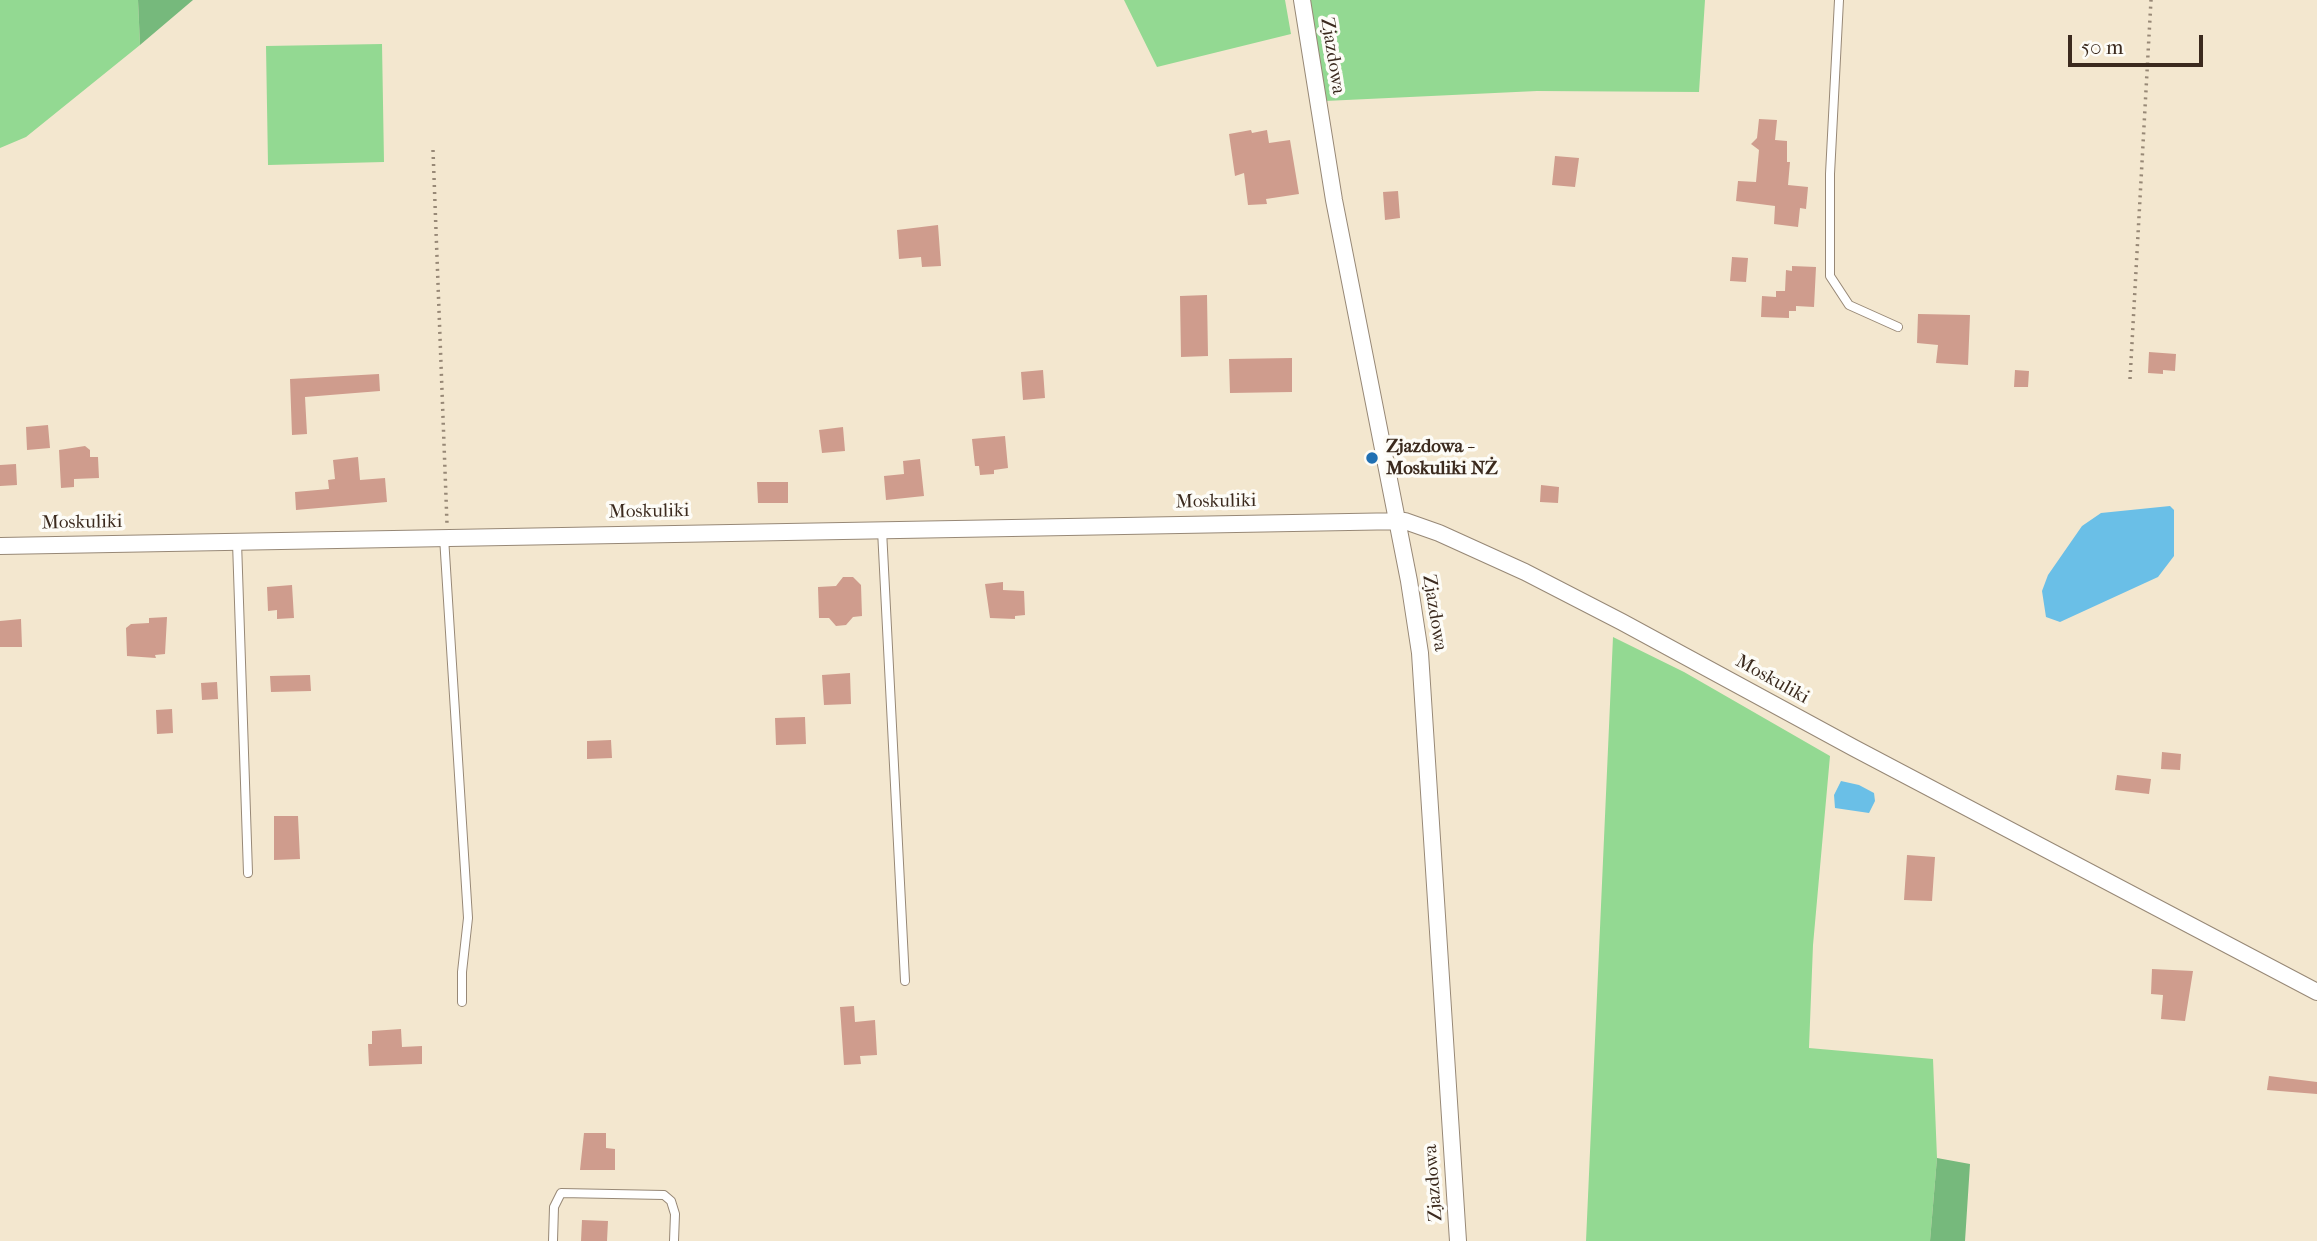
<!DOCTYPE html>
<html>
<head>
<meta charset="utf-8">
<style>
	body { margin:0 }
	#map { position:relative; width:2317px; height:1241px; overflow:hidden; background:#f3e7cf; font-family:"IM FELL French Canon",serif }
	canvas { display:block }
	.scale { position:absolute; left:2068px; top:35px; width:135px; height:32px; box-sizing:border-box; border:4px solid #3b2a1e; border-top:0; padding-left:9px; font-size:21px; line-height:24px; white-space:nowrap; color:#3b2a1e; -webkit-text-stroke:5px #fdfcf7; paint-order:stroke }
</style>
</head>
<body>
<div id="map">
<canvas width="2317" height="1241"></canvas>
<div class="scale">50 m</div>
</div>
<script>
const c = document.querySelector('canvas').getContext('2d');
c.lineJoin = 'round';
function fillPath(path, color) {
  c.fillStyle = color;
  c.fill(path, 'evenodd');
}
function poly(rows) {
  const path = new Path2D();
  for (const r of rows) {
    path.moveTo(r[0], r[1]);
    for (let i = 2; i < r.length; i += 2) path.lineTo(r[i], r[i + 1]);
  }
  return path;
}
function trace(path, color, width, dash) {
  c.strokeStyle = color;
  c.lineWidth = width;
  c.lineCap = dash ? 'butt' : 'round';
  c.setLineDash(dash || []);
  c.stroke(path);
}
function label(font, color, halo, rows, align = 'center') {
  c.font = font + ' "IM FELL French Canon",serif';
  c.lineWidth = 7;
  c.setLineDash([]);
  c.textBaseline = 'middle';
  c.strokeStyle = halo;
  c.fillStyle = color;
  for (const [text, x, y, turn = 0] of rows) {
    c.save();
    c.translate(x, y);
    c.rotate((+turn || 0) * Math.PI / 180);
    c.textAlign = isNaN(turn) ? turn : align;
    if (halo) c.strokeText(text, 0, 0);
    c.fillText(text, 0, 0);
    c.restore();
  }
}
fillPath(poly([
	[0,0,138,0,140,45,26,137,0,148],
	[1124,0,1285,0,1291,34,1157,67],
	[1309,0,1705,0,1699,92,1537,91,1325,101],
	[382,44,384,162,268,165,266,46],
	[1613,637,1684,672,1830,756,1813,945,1809,1048,1933,1059,1937,1158,1930,1241,1586,1241]
]), '#93d992');
fillPath(poly([
	[138,0,193,0,140,45],
	[1937,1158,1970,1164,1965,1241,1930,1241]
]), '#76b97c');
fillPath(poly([
	[2170,506,2174,510,2174,556,2158,577,2060,622,2046,617,2042,591,2048,575,2082,526,2101,513],
	[1841,781,1859,785,1874,793,1875,801,1869,813,1835,808,1834,795]
]), '#6abfe7');
fillPath(poly([
	[1759,119,1777,120,1775,140,1787,141,1787,162,1790,162,1788,185,1808,187,1806,209,1800,208,1798,227,1774,224,1775,206,1736,201,1738,181,1756,182,1759,150,1751,144,1757,138],
	[1251,130,1252,133,1267,130,1269,143,1290,140,1299,194,1266,199,1267,204,1248,205,1244,173,1235,176,1229,134],
	[1555,156,1579,158,1575,187,1552,185],
	[1398,191,1400,218,1385,220,1383,192],
	[938,225,941,266,922,267,921,257,899,259,897,230],
	[1732,257,1748,258,1746,282,1730,281],
	[1792,266,1816,267,1814,307,1796,306,1796,311,1789,311,1789,318,1761,317,1762,296,1776,297,1776,291,1785,291,1786,270,1792,271],
	[1207,295,1208,356,1181,357,1180,296],
	[1918,314,1970,315,1968,365,1936,363,1938,345,1917,343],
	[2149,352,2176,354,2175,371,2163,370,2163,374,2148,373],
	[1292,358,1292,392,1230,393,1229,359],
	[1043,370,1045,398,1023,400,1021,372],
	[2015,370,2029,371,2028,387,2014,387],
	[379,374,380,391,305,397,307,434,292,435,290,379],
	[48,425,50,448,27,450,26,427],
	[843,427,845,451,822,453,819,430],
	[1005,436,1008,468,994,470,994,474,980,475,979,466,975,466,972,439],
	[85,446,90,450,90,457,98,457,99,478,74,479,74,487,61,488,59,450],
	[358,457,360,480,385,478,387,502,296,510,295,492,329,489,328,480,335,479,333,460],
	[920,459,924,496,886,500,884,476,904,474,903,461],
	[16,464,17,485,0,486,0,465],
	[757,482,788,482,788,503,758,503],
	[1541,485,1559,487,1558,503,1540,502],
	[843,577,853,577,861,585,862,616,853,617,846,625,836,626,829,618,819,618,818,587,836,586],
	[1003,582,1003,590,1024,591,1025,615,1015,616,1015,619,990,618,985,584],
	[292,585,294,618,277,619,277,610,268,611,267,587],
	[167,617,165,654,155,655,156,658,127,656,126,628,131,624,149,623,149,618],
	[21,619,22,647,0,647,0,621],
	[850,673,851,704,824,705,822,675],
	[310,675,311,691,271,692,270,676],
	[217,682,218,699,202,700,201,683],
	[172,709,173,733,157,734,156,710],
	[805,717,806,744,776,745,775,718],
	[611,740,612,758,587,759,587,741],
	[2162,752,2181,754,2180,770,2161,769],
	[2117,775,2151,779,2149,794,2115,790],
	[274,816,298,816,300,859,274,860],
	[1907,855,1935,857,1932,901,1904,900],
	[2152,969,2193,971,2185,1021,2161,1019,2163,995,2151,994],
	[854,1006,855,1022,875,1020,877,1055,860,1056,861,1064,844,1065,840,1007],
	[401,1029,402,1047,422,1046,422,1064,369,1066,368,1044,372,1044,372,1031],
	[2269,1076,2317,1082,2317,1094,2267,1090],
	[584,1133,606,1133,606,1148,615,1149,615,1170,580,1170],
	[582,1220,608,1221,607,1241,581,1241]
]), '#cf9c8d');
const service = poly([
	[1839,0,1830,174,1830,276,1849,305,1898,327],
	[882,530,905,981],
	[444,537,468,918,462,972,462,1002],
	[237,542,248,873],
	[553,1241,554,1207,561,1193,664,1195,671,1201,675,1214,674,1241]
]);
const minor = poly([
	[1302,0,1334,200,1409,581,1420,653,1458,1241],
	[0,546,1405,521,1439,533,1525,572,1622,622,1854,748,2317,992]
]);
trace(service, '#978876', 10);
trace(minor, '#978876', 18);
trace(poly([
	[433,150,447,524],
	[2130,379,2151,0]
]), '#978876', 3.5, [2, 5]);
trace(service, '#fff', 8);
trace(minor, '#fff', 16);
for (const [x, y, r, color] of [
	[1372,458,7,"#1f6fb2"]
]) {
  const dot = new Path2D();
  dot.arc(x, y, r, 0, 2 * Math.PI);
  c.fillStyle = color;
  c.fill(dot);
  trace(dot, '#fdfcf7', 2.5);
}
label('19px', '#3b2a1e', '#fdfcf7', [
	["Zjazdowa",1332,56,81],
	["Moskuliki",1216,502,-1],
	["Moskuliki",649,512,-1],
	["Moskuliki",82,523,-1],
	["Zjazdowa",1434,613,81],
	["Moskuliki",1772,680,29],
	["Zjazdowa",1434,1183,-94]
]);
label('bold 19px', '#3b2a1e', '#fdfcf7', [
	["Zjazdowa -",1386,447],
	["Moskuliki NŻ",1386,469]
], 'left');
</script>
</body>
</html>
